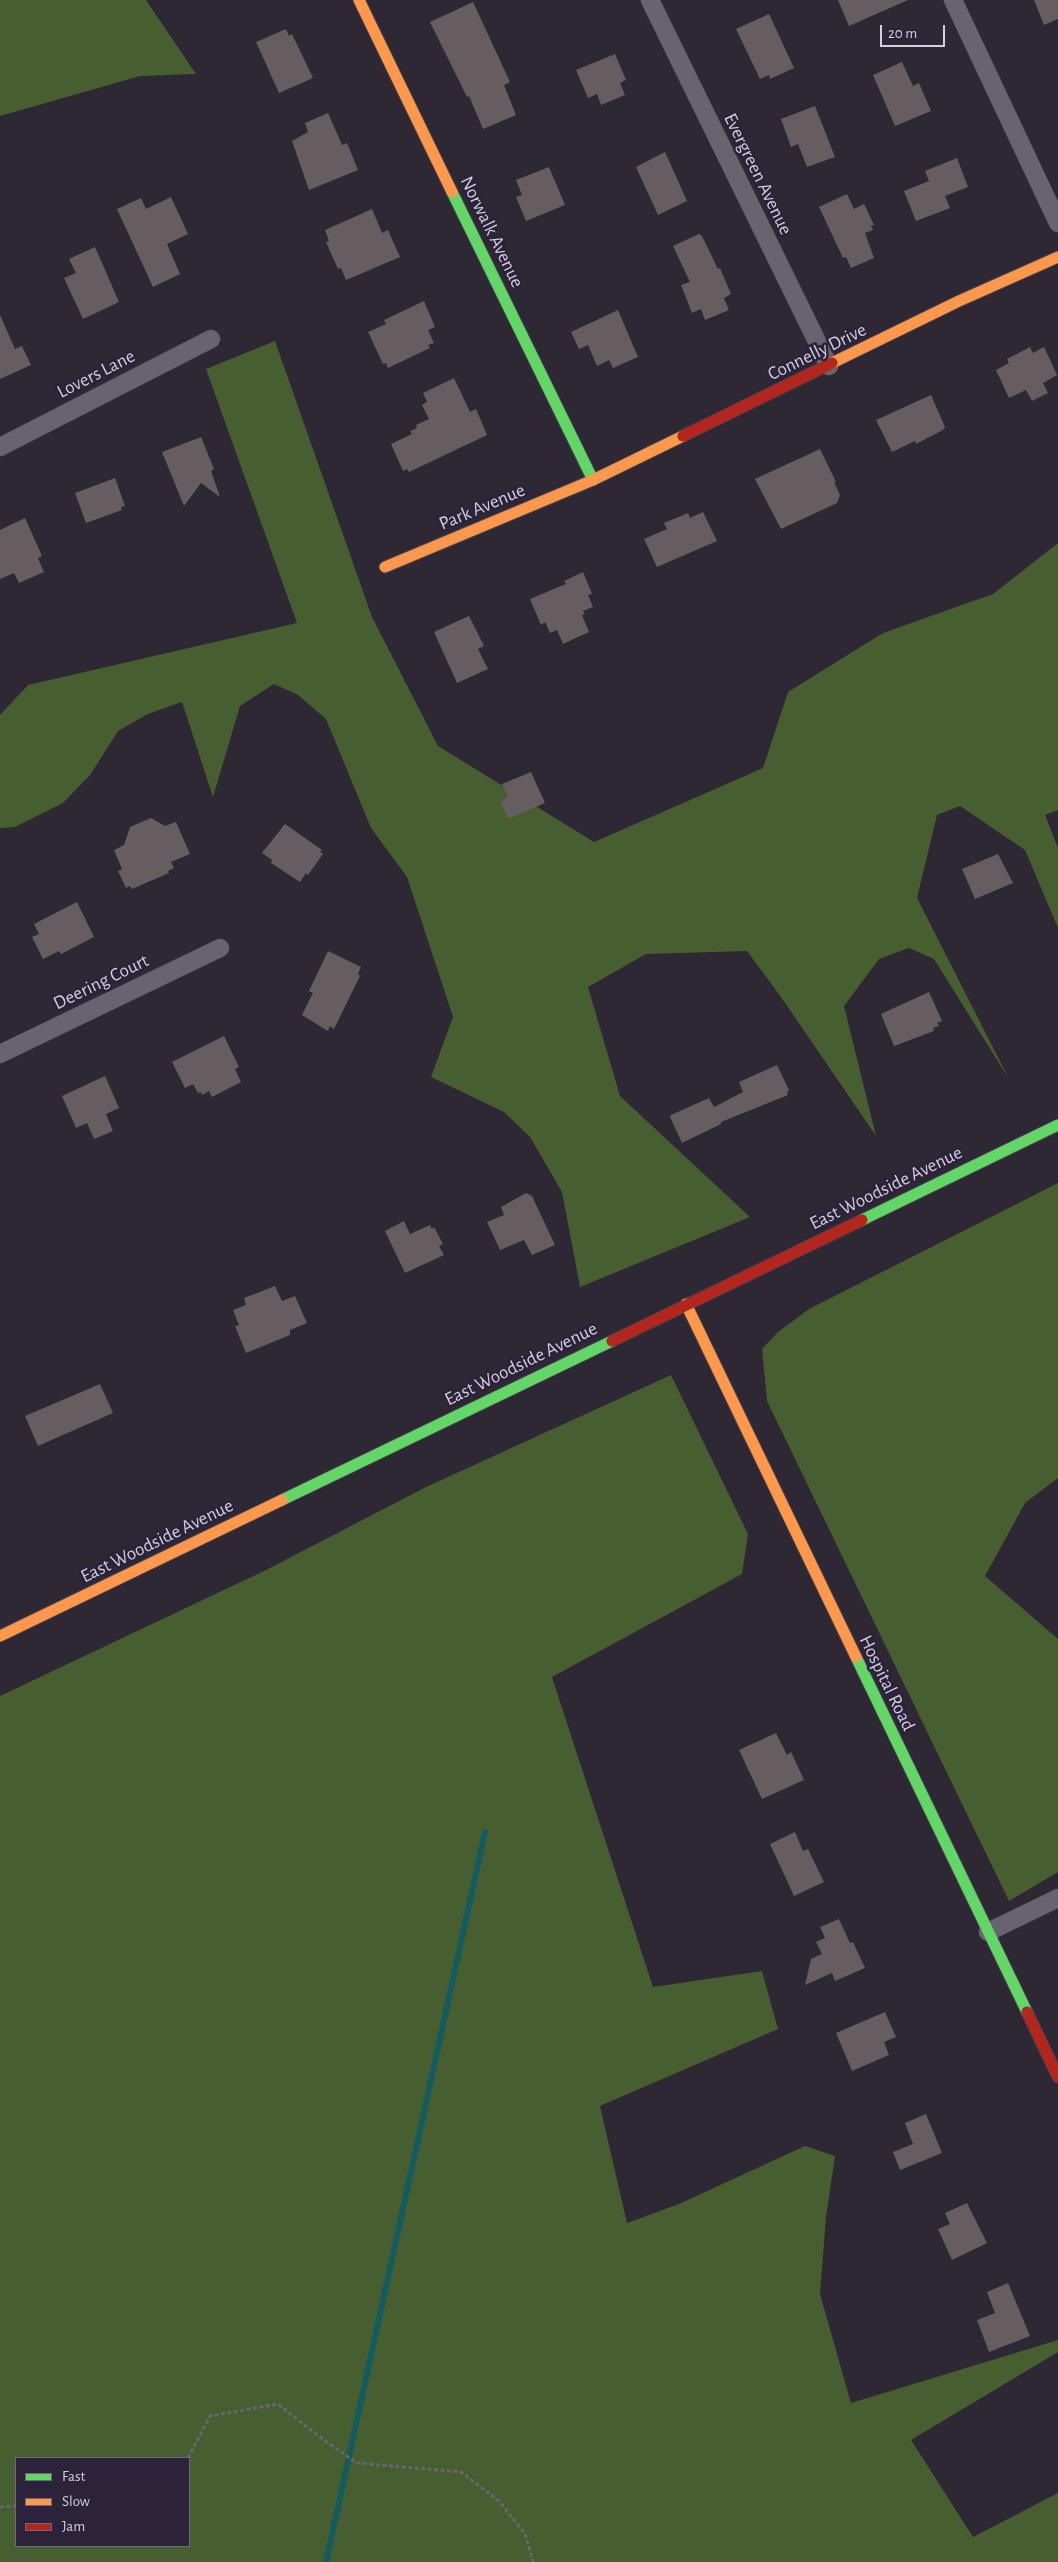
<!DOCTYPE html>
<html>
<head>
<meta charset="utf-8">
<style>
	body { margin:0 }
	#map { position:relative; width:1058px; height:2562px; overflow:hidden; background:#2d2834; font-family:"Alegreya Sans",sans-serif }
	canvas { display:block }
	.legend { position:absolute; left:15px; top:2457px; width:175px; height:90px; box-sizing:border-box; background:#2c223a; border:1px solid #6f677c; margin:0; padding:6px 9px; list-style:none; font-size:15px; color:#d4cede }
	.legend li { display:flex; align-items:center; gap:10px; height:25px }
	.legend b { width:25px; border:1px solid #6f677c }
	.scale { position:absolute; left:880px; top:25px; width:65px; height:22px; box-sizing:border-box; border:2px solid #d4cede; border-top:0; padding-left:6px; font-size:15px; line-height:18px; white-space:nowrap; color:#d4cede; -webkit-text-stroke:4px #2c223a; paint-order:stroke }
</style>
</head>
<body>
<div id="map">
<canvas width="1058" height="2562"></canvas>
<ul class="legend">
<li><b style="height:6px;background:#63d668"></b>Fast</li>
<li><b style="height:6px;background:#ff974d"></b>Slow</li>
<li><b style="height:6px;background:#b3261e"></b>Jam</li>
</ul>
<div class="scale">20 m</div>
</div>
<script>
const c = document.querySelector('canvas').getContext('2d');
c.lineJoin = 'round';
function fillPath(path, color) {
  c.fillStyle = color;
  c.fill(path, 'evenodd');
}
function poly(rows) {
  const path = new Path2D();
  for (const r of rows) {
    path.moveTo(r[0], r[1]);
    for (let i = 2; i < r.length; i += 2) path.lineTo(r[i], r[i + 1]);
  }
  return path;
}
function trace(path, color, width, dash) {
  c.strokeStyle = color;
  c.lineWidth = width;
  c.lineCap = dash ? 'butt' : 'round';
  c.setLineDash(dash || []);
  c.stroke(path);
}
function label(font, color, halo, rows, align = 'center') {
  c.font = font + ' "Alegreya Sans",sans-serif';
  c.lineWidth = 5;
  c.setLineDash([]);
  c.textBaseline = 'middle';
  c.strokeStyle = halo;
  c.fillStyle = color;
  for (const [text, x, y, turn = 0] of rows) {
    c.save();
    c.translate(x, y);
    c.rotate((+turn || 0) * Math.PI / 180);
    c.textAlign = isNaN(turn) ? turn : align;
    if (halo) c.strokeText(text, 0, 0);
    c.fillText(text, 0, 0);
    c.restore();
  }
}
fillPath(poly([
	[0,0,146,0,196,74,140,76,0,116],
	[275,341,372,617,438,746,594,842,763,768,788,692,883,633,993,594,1058,543,1058,810,1045,815,1058,848,1058,928,1025,850,960,806,937,815,917,898,1009,1079,934,959,909,948,879,959,844,1006,876,1136,781,997,747,951,646,954,588,987,620,1096,750,1217,580,1287,562,1192,530,1137,504,1112,431,1077,453,1017,407,877,371,828,326,719,298,695,274,684,240,706,213,797,182,702,148,714,118,731,90,775,63,803,15,827,0,828,0,715,28,685,297,623,206,369],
	[1058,1183,1058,1478,1025,1503,985,1576,1058,1639,1058,1872,1009,1901,767,1401,762,1349,778,1332,809,1309],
	[671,1375,748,1534,742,1574,552,1677,653,1987,762,1971,778,2029,600,2106,627,2223,679,2204,805,2146,835,2156,826,2217,820,2294,851,2403,1058,2340,1058,2352,911,2440,973,2537,1058,2493,1058,2562,0,2562,0,1696,266,1570,426,1487],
	[16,2458,189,2458,189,2546,16,2546]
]), '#465e30');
trace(poly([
	[326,2562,485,1832]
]), '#145b5f', 6);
fillPath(poly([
	[838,0,908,0,849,26],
	[1034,0,1058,0,1058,19,1044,25],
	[473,2,510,82,504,85,516,115,483,129,469,96,467,97,430,22],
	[769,14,794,68,770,79,769,75,760,79,736,29],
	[286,29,289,36,292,34,313,78,279,93,256,42],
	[615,54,626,80,620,83,625,95,601,105,597,94,588,98,576,70],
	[902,62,913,86,919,83,931,111,895,126,873,75],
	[815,106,835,157,807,167,798,144,791,147,781,119],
	[328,113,342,145,347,143,358,170,309,190,292,141,308,132,305,123],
	[665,152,687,201,658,215,636,167],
	[957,158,968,187,945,196,950,208,916,221,904,191,929,181,925,171],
	[549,167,565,205,526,221,516,197,522,195,516,180],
	[847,194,854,209,864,204,874,225,871,226,873,230,865,233,874,258,851,268,846,257,843,258,819,207],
	[171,197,188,234,167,244,180,274,153,287,117,209,141,198,146,209],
	[372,209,382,233,388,230,400,257,346,280,341,268,338,269,326,242,329,241,325,230],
	[699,234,702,236,718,269,720,268,731,294,724,298,729,310,705,320,701,309,692,313,681,285,690,282,673,246],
	[95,247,119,302,83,319,64,278,76,273,69,259],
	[424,301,435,327,428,330,434,343,428,345,430,348,388,368,386,363,383,364,368,332,386,324,384,320],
	[618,310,638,357,613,368,609,360,597,366,588,345,579,349,571,332],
	[0,315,15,349,22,346,31,365,0,379],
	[1030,347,1033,353,1044,347,1057,375,1043,383,1048,393,1032,401,1026,390,1009,398,996,370,1009,363,1007,359],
	[454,378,470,412,476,409,487,435,409,472,407,469,403,471,391,444,412,434,410,431,417,428,416,425,429,419,422,405,427,402,423,393],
	[931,395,945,427,943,430,916,444,915,441,892,452,876,420],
	[201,437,214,469,211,471,220,497,201,483,184,506,162,452],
	[820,449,836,482,834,482,840,495,837,503,781,529,755,479],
	[115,478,125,506,121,507,122,510,86,523,75,493],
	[703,512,717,541,657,567,644,539,667,529,664,523,688,513,690,518],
	[25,518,42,556,38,558,44,572,19,583,14,573,0,579,0,530],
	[583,572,592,594,588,595,593,607,583,611,585,614,582,615,589,632,563,644,557,630,550,633,545,622,541,625,530,599,566,584,564,581],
	[469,616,484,646,478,649,488,669,457,683,434,632],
	[531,772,545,803,508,819,501,802,508,796,502,784],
	[151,818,165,826,176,822,190,854,171,862,174,868,168,871,169,873,132,889,130,886,126,888,118,871,122,869,114,850,124,845,130,827],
	[285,824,322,850,320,852,323,854,308,875,306,873,300,882,271,863,272,860,262,853],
	[998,854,1013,883,975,899,962,869],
	[77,902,94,937,61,954,59,951,43,959,32,937,39,934,34,924],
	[328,951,361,967,358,974,360,976,334,1029,330,1026,328,1031,302,1015,313,993,309,991],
	[929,992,942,1021,937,1023,939,1026,933,1028,934,1031,894,1046,881,1014],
	[224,1036,239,1067,235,1069,241,1082,212,1097,209,1091,202,1095,201,1092,198,1093,193,1084,185,1088,172,1062],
	[777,1065,789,1090,787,1092,788,1095,721,1122,721,1124,682,1143,670,1117,671,1115,709,1098,714,1107,743,1092,739,1082],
	[105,1076,119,1108,106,1114,113,1131,94,1139,87,1123,76,1128,62,1096],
	[526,1193,532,1196,555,1245,532,1255,524,1240,500,1250,487,1222,504,1215,501,1207],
	[404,1221,410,1234,430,1225,432,1229,434,1227,443,1244,439,1246,444,1255,405,1273,385,1231],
	[275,1286,282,1301,295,1296,307,1323,290,1330,290,1335,246,1353,235,1326,239,1325,233,1310,246,1305,244,1298],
	[100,1384,113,1413,38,1446,25,1416],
	[776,1733,787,1755,791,1752,804,1780,762,1799,739,1750],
	[795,1832,803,1851,808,1849,824,1882,794,1896,770,1844],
	[839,1919,850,1943,853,1942,865,1968,835,1981,832,1973,805,1985,811,1959,822,1954,816,1942,825,1938,820,1927],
	[885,2012,896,2037,884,2042,889,2055,852,2071,836,2033],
	[926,2114,942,2153,900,2170,893,2152,913,2144,905,2123],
	[967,2203,987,2243,952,2260,938,2229,950,2224,945,2213],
	[1008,2283,1030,2336,989,2352,977,2320,995,2313,987,2292]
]), '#665d61');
const street = poly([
	[650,0,829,366],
	[953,0,1058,223],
	[0,447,211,339],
	[0,1054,220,948],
	[988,1932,1058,1898]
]);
const fast = poly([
	[452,192,593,480],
	[862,1220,1058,1125],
	[282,1500,612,1341],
	[856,1657,1027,2012]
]);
const slow = poly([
	[359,0,452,192],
	[832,363,959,301,1058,257],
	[385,567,593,480,683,436],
	[686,1304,856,1657],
	[0,1636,282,1500]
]);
const jam = poly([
	[683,436,832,363],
	[612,1341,862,1220],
	[1027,2012,1058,2077]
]);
trace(street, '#48434e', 19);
trace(fast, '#48434e', 13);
trace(slow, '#48434e', 13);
trace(jam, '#48434e', 13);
trace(poly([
	[188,2458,210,2416,278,2404,324,2440,357,2463,461,2472,499,2501,525,2534,533,2562],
	[0,2507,16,2506]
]), '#696670', 3, [4, 2.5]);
trace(street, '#68646f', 18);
trace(fast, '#63d668', 11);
trace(slow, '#ff974d', 11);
trace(jam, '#b3261e', 11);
label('19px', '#d4cede', '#2c223a', [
	["Evergreen Avenue",758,174,64],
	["Norwalk Avenue",492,232,64],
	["Connelly Drive",817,352,-26],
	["Lovers Lane",96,374,-27],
	["Park Avenue",482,507,-23],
	["Deering Court",101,982,-26],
	["East Woodside Avenue",886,1188,-26],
	["East Woodside Avenue",521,1364,-26],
	["East Woodside Avenue",157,1541,-26],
	["Hospital Road",887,1683,64]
]);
</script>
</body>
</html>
